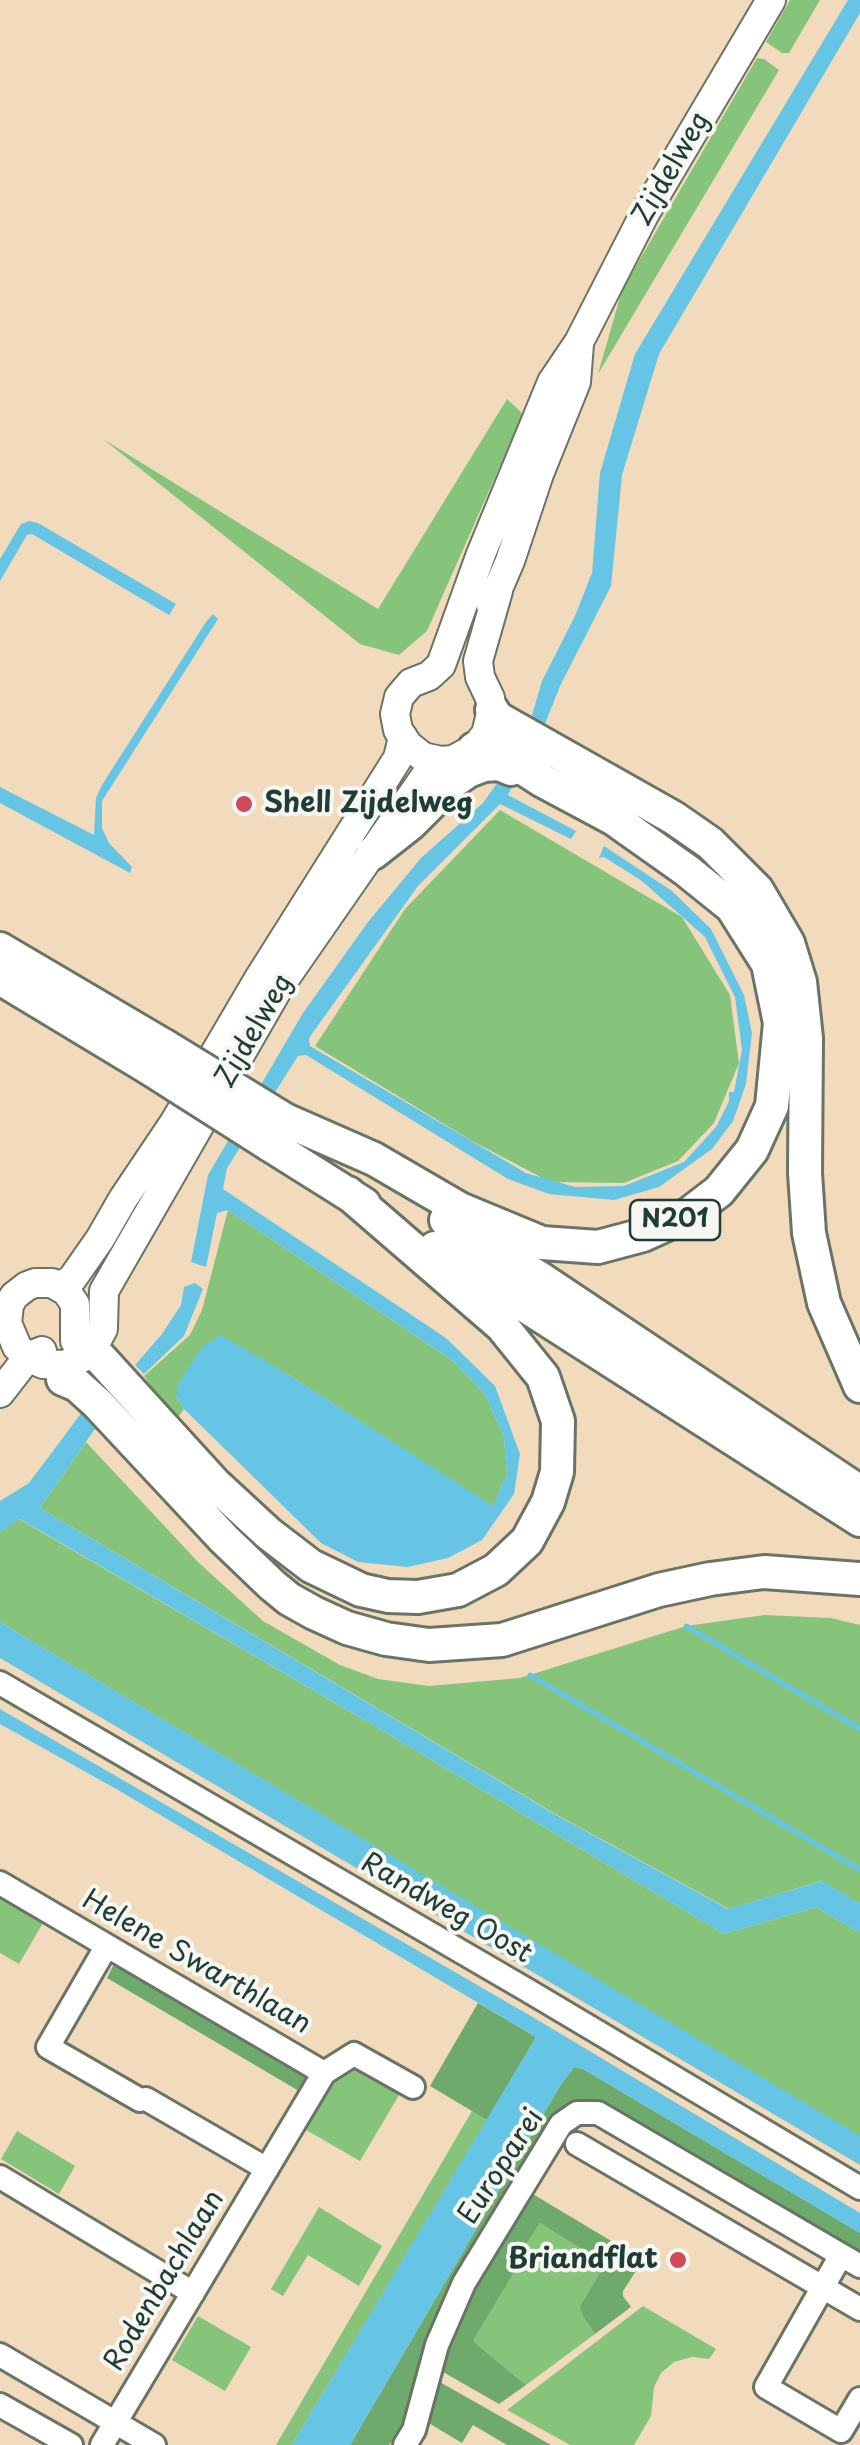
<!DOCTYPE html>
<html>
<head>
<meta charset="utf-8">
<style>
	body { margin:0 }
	canvas { display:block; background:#f2dbbc }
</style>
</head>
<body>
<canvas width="860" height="2445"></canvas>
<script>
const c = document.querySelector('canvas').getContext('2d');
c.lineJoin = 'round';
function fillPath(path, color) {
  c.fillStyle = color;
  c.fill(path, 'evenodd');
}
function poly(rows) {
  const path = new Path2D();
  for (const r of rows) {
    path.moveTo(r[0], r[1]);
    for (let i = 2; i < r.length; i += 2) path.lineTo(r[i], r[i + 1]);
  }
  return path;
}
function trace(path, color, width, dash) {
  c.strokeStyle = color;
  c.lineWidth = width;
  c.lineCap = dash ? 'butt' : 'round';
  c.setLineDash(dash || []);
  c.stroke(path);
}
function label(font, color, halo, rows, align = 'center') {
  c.font = font + ' "Playpen Sans",sans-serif';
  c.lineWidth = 8;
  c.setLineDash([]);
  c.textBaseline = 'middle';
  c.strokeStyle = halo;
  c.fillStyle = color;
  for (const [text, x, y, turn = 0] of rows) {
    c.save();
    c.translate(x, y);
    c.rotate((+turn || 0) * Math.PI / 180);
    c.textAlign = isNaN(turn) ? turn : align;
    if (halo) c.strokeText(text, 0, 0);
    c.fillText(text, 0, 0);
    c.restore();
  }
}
fillPath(poly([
	[790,0,820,0,789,53,782,53,766,42],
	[757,58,764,59,779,70,598,374,622,290],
	[507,399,523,414,427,631,399,655,360,644,103,439,378,609],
	[500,810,682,917,730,995,739,1063,714,1123,678,1161,624,1183,550,1182,472,1141,315,1046,405,909],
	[228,1210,453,1361,486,1396,504,1437,507,1474,493,1507,284,1372,176,1396,184,1409,175,1421,144,1376,190,1335,202,1310],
	[86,1442,199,1563,263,1621,340,1665,378,1679,429,1686,520,1678,686,1626,765,1615,831,1618,860,1625,860,1904,821,1881,729,1909,559,1816,40,1508],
	[19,1519,383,1731,724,1934,816,1907,860,1933,860,2137,0,1622,0,1532],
	[0,1897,43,1923,19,1964,0,1953],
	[349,2064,402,2090,360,2161,301,2127,326,2087],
	[472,2111,487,2120,292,2445,276,2445],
	[17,2131,75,2166,59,2194,1,2159],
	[319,2207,382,2246,359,2286,308,2255,283,2296,271,2289],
	[540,2223,605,2264,580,2306,583,2317,595,2334,526,2385,473,2341,524,2256,524,2248],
	[643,2306,716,2349,709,2359,692,2357,674,2362,661,2373,654,2387,651,2416,634,2445,570,2445,507,2410],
	[198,2316,251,2347,225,2391,172,2360]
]), '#87c47b');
fillPath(poly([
	[115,1962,308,2075,299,2091,107,1978],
	[478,2003,536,2037,487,2120,430,2086],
	[574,2067,583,2069,860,2233,860,2257,599,2100,581,2101,564,2109,402,2429,389,2445,350,2445,560,2086],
	[526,2190,643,2260,623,2291,623,2296,631,2307,595,2334,583,2317,580,2306,605,2264,540,2223,524,2248,524,2256,473,2341,526,2385,499,2404,436,2368,442,2345],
	[438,2381,551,2445,507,2445,473,2425,462,2443,427,2422]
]), '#6daa6b');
fillPath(poly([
	[848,0,860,0,860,13,659,354,622,475,611,586,560,686,543,729,530,722,542,681,575,616,592,573,600,473,635,354],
	[29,521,38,523,176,604,169,615,32,534,27,535,0,581,0,559,21,524],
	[213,614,218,619,102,801,102,828,109,843,132,867,130,873,0,803,0,787,94,835,96,798,102,785,206,622],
	[500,779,512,787,508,795,576,831,571,839,500,804,418,886,309,1038,310,1046,526,1173,575,1187,624,1186,684,1162,716,1127,729,1101,729,1092,734,1092,742,1050,735,997,705,937,642,881,604,857,599,858,604,846,672,891,711,929,744,995,752,1033,746,1084,733,1121,712,1149,659,1187,614,1200,549,1194,508,1179,306,1055,298,1056,227,1168,223,1189,446,1338,495,1386,520,1454,514,1494,482,1540,448,1558,408,1567,358,1562,321,1543,184,1409,176,1396,179,1383,201,1348,221,1335,284,1372,493,1506,507,1474,504,1437,486,1396,453,1361,228,1210,217,1213,206,1267,191,1262,208,1175,303,1013,368,922,421,858,483,803],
	[195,1283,203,1289,184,1336,144,1374,135,1365,162,1334,181,1305,184,1287],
	[85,1408,99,1423,40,1508,558,1816,728,1909,822,1881,860,1904,860,1933,816,1907,724,1934,383,1731,20,1519,0,1532,0,1501,29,1483],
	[0,1622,860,2136,860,2165,0,1658],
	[0,1709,536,2019,860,2213,860,2233,583,2069,574,2067,560,2086,350,2445,292,2445,536,2037,118,1790,0,1724]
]), '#66c4e5');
trace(poly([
	[686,1626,860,1729],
	[530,1675,860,1870]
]), '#66c4e5', 5);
const minor = poly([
	[0,1683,527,1990,860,2188],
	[0,1883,324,2073],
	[106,1947,48,2047,140,2100],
	[146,2099,267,2169],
	[577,2144,860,2309],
	[0,2177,193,2293],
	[841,2255,766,2387,841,2431,860,2399],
	[0,2355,154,2445],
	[0,2405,71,2445],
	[102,2445,324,2073,354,2054,413,2087],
	[405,2445,414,2430,437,2345,464,2283,561,2124,577,2113,598,2113,860,2266]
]);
const major = poly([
	[498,591,478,661,480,677,490,698,492,710,486,734,474,749,453,760,441,761,423,757,408,745,398,730,395,714,399,697,411,683,429,676,441,665,481,554,552,382,579,342,645,213,771,0],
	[491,605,510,561,539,474,576,382,579,344],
	[60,1287,72,1279,100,1239,123,1199,174,1123,258,980,398,758,403,737],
	[84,1357,75,1341,75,1304,66,1291,52,1283,35,1283,27,1286,14,1296,9,1305,7,1323,17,1347,28,1357,43,1364,65,1365,84,1357,92,1349,103,1329,104,1291,279,987,433,765,441,761],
	[0,1393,28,1357,42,1351]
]);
const highway = poly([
	[492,710,497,718,674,818,710,843,757,890,788,943,800,982,806,1038,805,1173,809,1233,824,1303,860,1386],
	[373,853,410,824,452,782,468,771,484,765,499,764,511,769],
	[0,949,163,1045],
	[0,978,149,1068],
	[285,1120,374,1159,460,1209,542,1243,598,1247,643,1235,689,1214,719,1191,752,1150,772,1106,780,1023,768,964,732,907,686,870,614,819,543,781,512,761,488,750,474,749],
	[270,1145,364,1204],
	[446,1220,541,1279,860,1492],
	[435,1248,860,1520],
	[92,1349,215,1484,268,1533,311,1566,361,1590,388,1596,418,1597,458,1590,496,1570,527,1541,548,1502,557,1472,558,1421,543,1377,502,1326,348,1193],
	[63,1379,77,1385,98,1404,224,1539,272,1585,289,1599,314,1613,347,1628,386,1639,429,1645,502,1640,659,1590,710,1579,764,1572,860,1579]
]);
trace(minor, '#697464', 28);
trace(major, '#697464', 32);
trace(highway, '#697464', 38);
trace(minor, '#fff', 22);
trace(major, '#fff', 28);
trace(highway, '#fff', 32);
const highwayBridge = poly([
	[163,1045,285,1120],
	[149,1068,270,1145]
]);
trace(highwayBridge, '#697464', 38, []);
trace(highwayBridge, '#fff', 32);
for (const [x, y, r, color] of [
	[244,804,10,"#d1495b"],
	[678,2260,10,"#d1495b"]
]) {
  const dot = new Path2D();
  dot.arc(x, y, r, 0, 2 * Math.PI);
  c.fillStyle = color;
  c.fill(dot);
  trace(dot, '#f6f6f2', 4);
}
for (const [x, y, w] of [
	[675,1220,90]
]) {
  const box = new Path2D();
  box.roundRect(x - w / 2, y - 20, w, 40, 8);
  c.fillStyle = '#f6f6f2';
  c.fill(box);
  trace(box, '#1f3d34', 2.5);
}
label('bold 25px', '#1f3d34', null, [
	["N201",675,1220]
]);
label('28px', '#1f3d34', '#f6f6f2', [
	["Zijdelweg",672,169,-60],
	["Zijdelweg",255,1031,-60],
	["Randweg Oost",446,1909,30],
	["Helene Swarthlaan",196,1963,30],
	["Europarei",502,2167,-57],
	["Rodenbachlaan",165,2281,-59]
]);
label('bold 28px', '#1f3d34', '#f6f6f2', [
	["Shell Zijdelweg",264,804],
	["Briandflat",658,2260,"right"]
], 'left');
</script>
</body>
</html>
